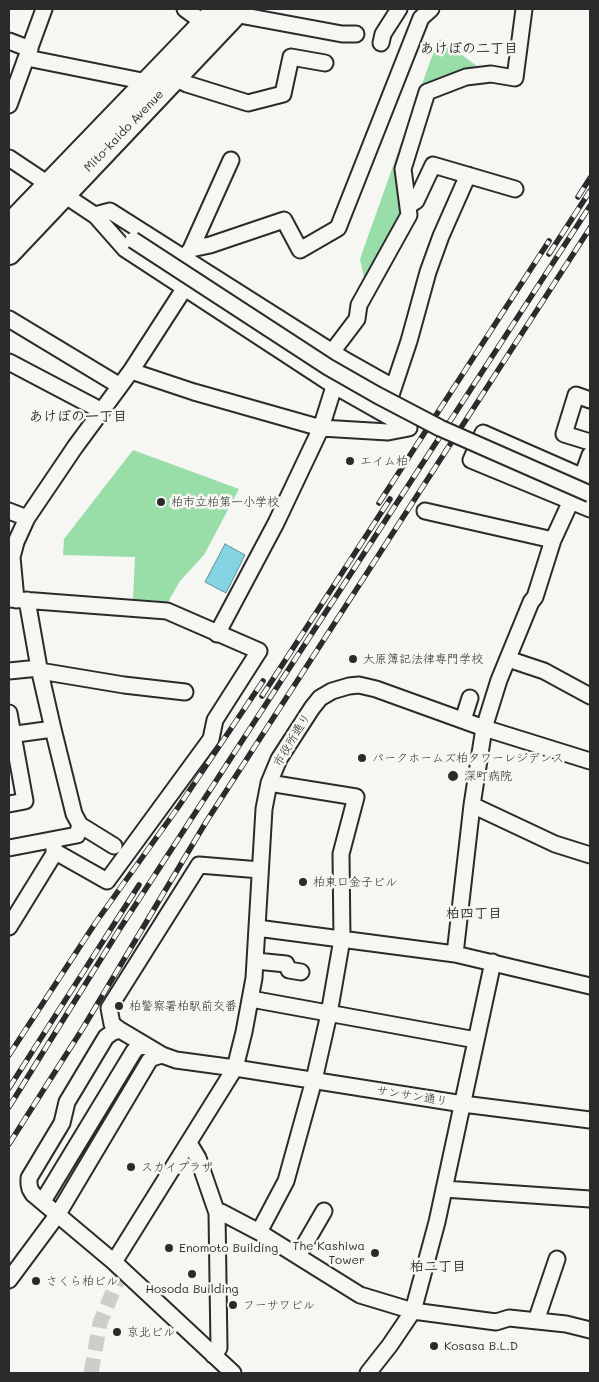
<!DOCTYPE html>
<html>
<head>
<meta charset="utf-8">
<style>
	body { margin:0 }
	#map { position:relative; width:599px; height:1382px; overflow:hidden; background:#f6f6f2; font-family:Mali,sans-serif }
	canvas { display:block }
	.frame { position:absolute; inset:0; border:10px solid #2b2b2b; pointer-events:none }
</style>
</head>
<body>
<div id="map">
<canvas width="599" height="1382"></canvas>
<div class="frame"></div>
</div>
<script>
const c = document.querySelector('canvas').getContext('2d');
c.lineJoin = 'round';
function fillPath(path, color) {
  c.fillStyle = color;
  c.fill(path, 'evenodd');
}
function poly(rows) {
  const path = new Path2D();
  for (const r of rows) {
    path.moveTo(r[0], r[1]);
    for (let i = 2; i < r.length; i += 2) path.lineTo(r[i], r[i + 1]);
  }
  return path;
}
function trace(path, color, width, dash) {
  c.strokeStyle = color;
  c.lineWidth = width;
  c.lineCap = dash ? 'butt' : 'round';
  c.setLineDash(dash || []);
  c.stroke(path);
}
function label(font, color, halo, rows, align = 'center') {
  c.font = font + ' Mali,"Klee One",sans-serif';
  c.lineWidth = 5;
  c.setLineDash([]);
  c.textBaseline = 'middle';
  c.strokeStyle = halo;
  c.fillStyle = color;
  for (const [text, x, y, turn = 0] of rows) {
    c.save();
    c.translate(x, y);
    c.rotate((+turn || 0) * Math.PI / 180);
    c.textAlign = isNaN(turn) ? turn : align;
    if (halo) c.strokeText(text, 0, 0);
    c.fillText(text, 0, 0);
    c.restore();
  }
}
fillPath(poly([
	[440,39,481,69,426,86,403,213,365,282,360,259,431,59],
	[133,450,239,489,204,555,180,581,168,602,133,599,135,557,63,555,64,539]
]), '#99dda9');
const water = poly([
	[225,544,245,555,226,593,205,582,225,544]
]);
fillPath(water, '#85d4e3');
trace(water, '#619099', 1);
trace(poly([
	[91,1373,100,1323,117,1282,124,1271]
]), '#cdcdca', 15, [15, 8]);
const minor = poly([
	[185,9,204,23],
	[234,14,342,34,356,34],
	[9,41,30,49],
	[381,43,383,34,399,9],
	[27,58,147,82],
	[174,78,187,84,248,103,283,94,291,57,325,63],
	[9,105,44,9],
	[9,158,102,220],
	[408,206,416,201,433,165,515,189],
	[191,249,231,160],
	[184,258,191,249,210,245,284,220,300,250,338,228,421,18,431,9],
	[9,319,120,386],
	[332,352,357,319,359,305,409,215,403,169,427,92,466,77,491,74,515,78,524,9],
	[9,362,102,411],
	[131,371,194,392,321,428,388,432,409,428,333,385,125,249,95,215,110,211,345,360,393,387],
	[391,395,409,341,428,272,441,236,468,175],
	[590,400,576,395,564,434,590,442],
	[590,480,483,433,471,460,590,509],
	[9,511,27,518],
	[425,511,553,540],
	[9,599,167,611,259,651,215,720,211,739,107,881,54,851],
	[16,600,12,557,16,542,27,518,75,447,131,371,184,289],
	[217,634,276,523,321,428,337,377],
	[508,659,544,671,590,696],
	[9,671,39,668],
	[40,671,124,685,185,692],
	[9,713,25,801,9,804],
	[463,720,470,698],
	[9,735,53,729],
	[472,805,555,844,590,855],
	[80,825,114,846],
	[9,848,77,835,80,825,74,814,53,729,39,668,27,600],
	[9,927,54,854,54,841],
	[257,928,455,954,590,986],
	[455,954,472,805,484,728,499,680,531,602,535,597,553,540,582,477,590,455],
	[256,961,286,964,289,970,301,972],
	[251,999,476,1040],
	[120,1030,112,1024,109,1008,199,865,260,870],
	[189,1143,198,1158,217,1213,219,1348,213,1355],
	[444,1189,590,1199],
	[43,1201,134,1051,138,1047,147,1046],
	[217,1213,221,1212,259,1232,360,1295,370,1298,413,1311,496,1322,509,1318,566,1324,590,1330],
	[259,1232,286,1181,314,1080,329,1014,342,939,341,854,356,797,269,783],
	[298,1256,324,1211],
	[114,1262,235,1068,244,1032,254,978,264,809,269,783,279,759,312,708,320,698,332,691,349,686,359,685,376,689,484,728,590,761],
	[9,1280,58,1214,149,1061,152,1058,162,1055],
	[536,1321,557,1259],
	[233,1373,114,1262,33,1194,30,1189,29,1184,29,1178,62,1123,67,1102,106,1037,113,1032,120,1030,162,1055,176,1060,235,1068,463,1104,590,1120],
	[368,1373,390,1345,413,1311,437,1222,493,962]
]);
const highway = poly([
	[9,226,218,9],
	[9,253,240,9]
]);
trace(minor, '#2b2b2b', 19);
trace(highway, '#2b2b2b', 26);
trace(minor, '#f6f6f2', 15);
trace(highway, '#f6f6f2', 22);
const rail = poly([
	[578,197,590,178],
	[549,254,590,191],
	[379,503,549,241],
	[262,696,390,499],
	[9,1055,96,922,179,806,263,681],
	[9,1088,139,885],
	[9,1107,119,930,590,206],
	[9,1144,83,1028,206,822,590,228]
]);
trace(rail, '#2b2b2b', 5.5);
trace(rail, '#f6f6f2', 4, [11]);
const minorBridge = poly([
	[133,240,328,367,377,395,440,428,590,494]
]);
trace(minorBridge, '#2b2b2b', 19, []);
trace(minorBridge, '#f6f6f2', 15);
for (const [x, y, r, color] of [
	[350,461,5,"#2b2b2b"],
	[161,502,5,"#2b2b2b"],
	[353,659,5,"#2b2b2b"],
	[362,758,5,"#2b2b2b"],
	[453,776,6,"#2b2b2b"],
	[303,882,5,"#2b2b2b"],
	[119,1006,5,"#2b2b2b"],
	[131,1167,5,"#2b2b2b"],
	[169,1248,5,"#2b2b2b"],
	[375,1253,5,"#2b2b2b"],
	[192,1274,5,"#2b2b2b"],
	[36,1281,5,"#2b2b2b"],
	[233,1305,5,"#2b2b2b"],
	[117,1332,5,"#2b2b2b"],
	[434,1346,5,"#2b2b2b"]
]) {
  const dot = new Path2D();
  dot.arc(x, y, r, 0, 2 * Math.PI);
  c.fillStyle = color;
  c.fill(dot);
  trace(dot, '#f6f6f2', 2);
}
label('12px', '#2b2b2b', '#f6f6f2', [
	["Mito-kaido Avenue",124,131,-46],
	["市役所通り",292,740,-59],
	["サンサン通り",412,1096,9]
]);
label('12px', '#2b2b2b', '#f6f6f2', [
	["エイム柏",360,461],
	["柏市立柏第一小学校",171,502],
	["大原簿記法律専門学校",363,659],
	["パークホームズ柏タワーレジデンス",372,758],
	["深町病院",464,776],
	["柏東口金子ビル",313,882],
	["柏警察署柏駅前交番",129,1006],
	["スカイプラザ",141,1167],
	["The Kashiwa",365,1246,"right"],
	["Tower",365,1260,"right"],
	["Enomoto Building",179,1248],
	["さくら柏ビル",46,1281],
	["Hosoda Building",192,1289,"center"],
	["フーサワビル",243,1305],
	["京北ビル",127,1332],
	["Kosasa B.L.D",444,1346]
], 'left');
label('bold 14px', '#2b2b2b', '#f6f6f2', [
	["あけぼの二丁目",469,49],
	["あけぼの一丁目",78,417],
	["柏四丁目",474,914],
	["柏二丁目",438,1267]
]);
</script>
</body>
</html>
